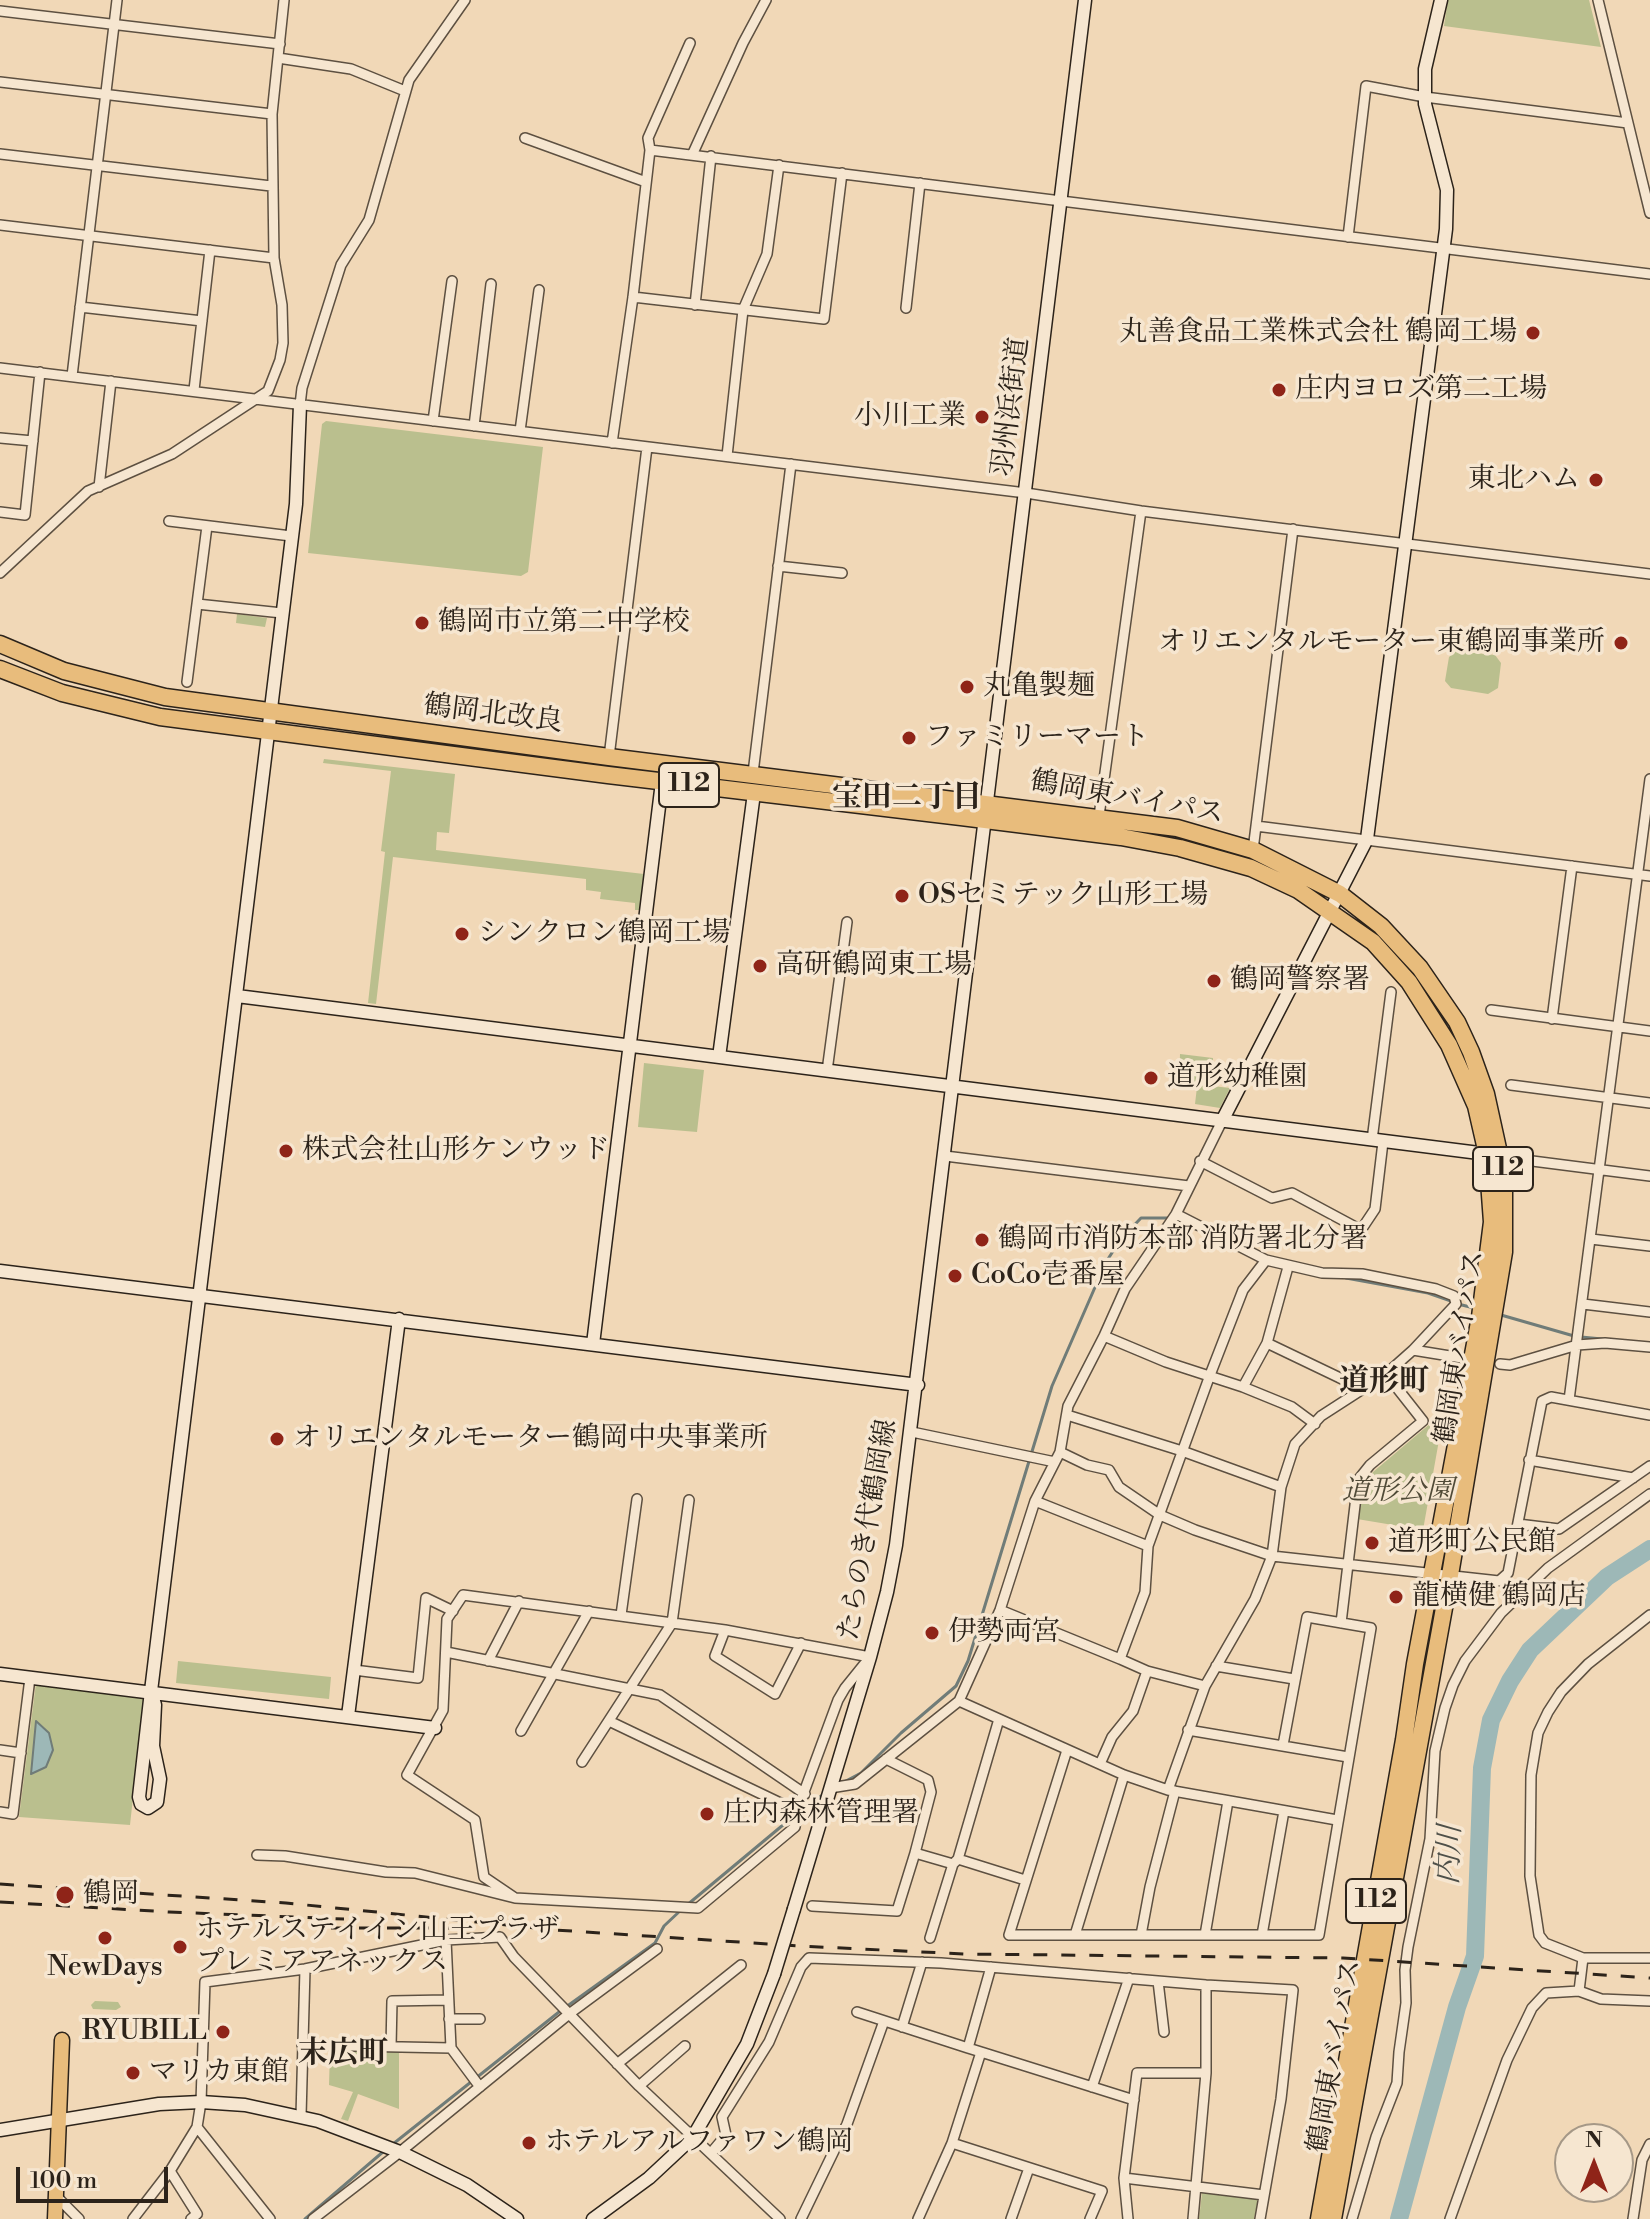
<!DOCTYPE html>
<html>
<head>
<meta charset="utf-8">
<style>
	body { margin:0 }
	#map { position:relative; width:1650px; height:2219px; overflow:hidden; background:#f1d8b7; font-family:"Libre Bodoni",serif }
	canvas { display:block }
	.north { position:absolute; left:1554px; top:2123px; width:80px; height:80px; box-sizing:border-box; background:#f6e6d0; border:2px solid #a59887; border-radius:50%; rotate:0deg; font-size:22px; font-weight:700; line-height:32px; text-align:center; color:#2c231a }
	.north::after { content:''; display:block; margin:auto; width:28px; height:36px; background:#8f2418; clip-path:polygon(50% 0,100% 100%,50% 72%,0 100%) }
	.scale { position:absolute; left:16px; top:2167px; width:152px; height:36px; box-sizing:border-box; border:4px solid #2c231a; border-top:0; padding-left:10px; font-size:24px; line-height:28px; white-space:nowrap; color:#2c231a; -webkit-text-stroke:6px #f6e6d0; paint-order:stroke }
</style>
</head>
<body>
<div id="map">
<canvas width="1650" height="2219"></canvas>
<div class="north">N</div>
<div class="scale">100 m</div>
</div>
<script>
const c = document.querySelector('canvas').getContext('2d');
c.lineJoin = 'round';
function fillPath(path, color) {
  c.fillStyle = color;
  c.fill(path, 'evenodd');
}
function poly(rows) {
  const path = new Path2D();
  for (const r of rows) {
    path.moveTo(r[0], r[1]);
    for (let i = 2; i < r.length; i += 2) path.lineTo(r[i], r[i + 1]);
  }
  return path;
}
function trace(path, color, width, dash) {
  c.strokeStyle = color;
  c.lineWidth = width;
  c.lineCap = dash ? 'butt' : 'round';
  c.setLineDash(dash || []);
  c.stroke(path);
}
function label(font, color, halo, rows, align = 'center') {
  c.font = font + ' "Libre Bodoni","Noto Serif JP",serif';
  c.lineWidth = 7;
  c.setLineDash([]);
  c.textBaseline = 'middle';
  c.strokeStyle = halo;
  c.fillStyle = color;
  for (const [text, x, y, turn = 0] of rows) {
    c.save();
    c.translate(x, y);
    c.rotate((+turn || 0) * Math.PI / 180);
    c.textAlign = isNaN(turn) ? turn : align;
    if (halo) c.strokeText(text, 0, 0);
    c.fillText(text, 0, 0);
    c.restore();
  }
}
fillPath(poly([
	[1448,0,1589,0,1601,47,1444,26],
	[326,421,543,447,528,572,521,576,308,553,322,424],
	[237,614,267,618,265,627,236,623],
	[1456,651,1495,655,1501,663,1498,688,1488,694,1451,688,1445,681,1449,657],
	[324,759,455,774,449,833,437,832,436,850,644,874,640,910,635,910,635,903,600,899,601,892,586,890,586,879,393,857,376,1004,368,1003,385,852,381,851,391,771,323,763],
	[1180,1054,1213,1058,1212,1086,1230,1088,1220,1108,1195,1104,1197,1087,1179,1085],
	[644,1063,704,1070,697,1132,638,1127],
	[1444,1412,1423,1530,1357,1519,1362,1485,1373,1472],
	[178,1661,331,1677,329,1699,176,1683],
	[36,1683,144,1696,130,1825,19,1817],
	[95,2001,118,2002,121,2007,116,2010,93,2009,91,2005],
	[330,2050,399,2052,399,2109,358,2094,348,2121,341,2119,353,2092,329,2085],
	[1202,2193,1258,2199,1254,2219,1199,2219]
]), '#babf8e');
const water = poly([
	[36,1721,49,1733,53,1750,46,1767,31,1774,36,1721]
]);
fillPath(water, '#9db8b7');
trace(water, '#707c78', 2);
trace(poly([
	[1346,1278,1428,1293,1451,1301],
	[1458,1304,1474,1308],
	[1501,1315,1574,1336],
	[1581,1337,1602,1339],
	[844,1782,861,1773,901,1733,956,1686,968,1661,1052,1386,1106,1262,1121,1239,1141,1218,1170,1218,1196,1229],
	[801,1811,824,1794],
	[687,1905,795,1815],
	[393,2144,559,2012,655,1943,664,1926,681,1910],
	[305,2219,384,2151]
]), '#707c78', 3);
trace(poly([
	[1399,2219,1457,2007,1475,1956,1482,1768,1491,1720,1510,1681,1530,1650,1607,1577,1650,1549]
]), '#9db8b7', 18);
const street = poly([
	[1598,0,1650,213],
	[0,11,280,44],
	[278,58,351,69,405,91],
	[0,82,272,114],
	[525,138,646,182],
	[650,150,1650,274],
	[693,153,743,43,766,0],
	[0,154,271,186],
	[0,225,274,258],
	[1348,237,1366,86,1425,97,1628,123],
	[633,297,824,319,842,173],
	[695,305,711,156],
	[80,307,202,321],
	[906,308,920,183],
	[0,368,1026,493,1141,511,1650,574],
	[72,376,117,0],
	[194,390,210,250],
	[300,405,302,388,341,265,369,220,409,80,465,0],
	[433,421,452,281],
	[474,426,491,284],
	[520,431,539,290],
	[0,438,33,441],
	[612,443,633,297,650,150,648,138,690,43],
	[727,456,743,310,767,254,779,165],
	[99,487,111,381],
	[0,512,25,515,40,372],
	[169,521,291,536],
	[778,566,842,573],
	[0,573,88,491,172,454,268,391,280,360,283,343,282,305,274,258,272,114,284,0],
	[197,604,282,613],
	[187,682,207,526],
	[609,757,647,447],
	[753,773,791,464],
	[1099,816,1141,511],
	[1256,826,1650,876],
	[1253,850,1293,529],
	[1491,1010,1650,1031],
	[1552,1019,1572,866],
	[827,1071,847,922],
	[1511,1085,1650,1103],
	[1372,1140,1391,992],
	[945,1156,1189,1186],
	[1501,1157,1650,1176],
	[1200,1161,1272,1198,1292,1193,1361,1230,1375,1209,1383,1142],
	[1591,1239,1650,1246],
	[1583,1304,1650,1312],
	[1104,1336,1166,1362,1243,1387,1292,1407,1315,1424],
	[1267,1343,1363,1389],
	[1413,1350,1462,1358],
	[1500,1364,1510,1365,1577,1345,1605,1343,1650,1347],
	[1243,1387,1267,1343,1288,1267],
	[1569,1400,1650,779],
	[1067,1415,1182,1451,1281,1487],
	[912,1432,1055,1462],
	[1060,1452,1087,1465,1109,1470,1119,1487,1160,1515,1195,1530,1272,1556,1499,1581,1508,1573,1542,1401,1551,1397,1650,1415],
	[1529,1460,1633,1478],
	[1035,1501,1148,1546],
	[1518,1524,1559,1529,1650,1466],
	[1000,1610,1120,1659,1145,1592,1148,1546,1210,1375,1243,1290,1266,1260],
	[621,1615,637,1499],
	[1650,1615,1588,1664,1561,1692,1548,1712,1538,1733,1531,1775,1530,1876,1539,1935,1545,1943,1583,1958,1650,1958],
	[1341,1623,1358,1480,1370,1465,1423,1421,1386,1374],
	[725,1630,715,1656,775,1694,801,1643],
	[446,1652,660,1695,805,1794],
	[1120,1659,1147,1671,1205,1686],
	[488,1661,519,1601],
	[1216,1666,1294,1679],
	[354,1670,418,1678,426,1598,453,1611],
	[959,1701,1124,1775,1168,1790,1337,1820],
	[609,1721,797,1811],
	[1188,1730,1348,1757],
	[521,1731,589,1611],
	[0,1750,21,1753],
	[1067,1750,1009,1935,1319,1935,1371,1628,1307,1617,1283,1745],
	[886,1759,928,1780,931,1792,915,1853,953,1864,958,1859,1025,1880],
	[582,1762,672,1623,689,1500],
	[1100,1764,1112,1737,1133,1711,1147,1671],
	[830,1788,855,1784,959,1701,1000,1610,1035,1501,1060,1452,1068,1406,1104,1336,1125,1289,1176,1214,1222,1121],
	[1168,1790,1205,1686,1255,1599,1272,1556,1281,1487,1295,1444,1321,1416,1386,1374,1413,1350,1456,1304,1454,1296,1436,1289,1362,1274,1322,1273,1266,1260,1176,1214],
	[0,1812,13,1814,30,1678],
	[257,1855,285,1856,386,1872,415,1873,515,1898,698,1908,795,1827,797,1811,838,1700,845,1688,870,1657,725,1630,463,1595,447,1619,443,1710,407,1775,475,1820,484,1877,515,1898],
	[958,1859,999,1719],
	[812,1906,897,1911,915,1853],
	[1075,1935,1124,1775],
	[1141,1935,1150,1887,1175,1791],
	[1205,1935,1228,1801],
	[1262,1935,1284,1811],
	[930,1938,953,1864],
	[446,1940,451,2048,480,2087],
	[1583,1958,1579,1991,1601,1999,1650,2001],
	[1158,1981,1164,2032],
	[857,2012,968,2048],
	[449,2019,480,2019],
	[902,2027,922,1962],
	[302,2045,451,2048],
	[391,2047,392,2001,447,2000],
	[981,2052,1134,2100],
	[617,2064,741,1965],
	[639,2086,685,2046],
	[1092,2087,1129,1978],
	[301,2116,305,1969],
	[952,2143,1102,2191,1090,2219],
	[711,2153,726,2135,722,2117,769,2042,801,1967,809,1958,941,1963,1206,1985,1293,1990,1281,2099,1260,2219],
	[170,2171,197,2214,191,2219],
	[1124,2178,1264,2195],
	[56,2196,79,2219],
	[133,2219,170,2171,197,2127],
	[270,2219,197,2127,201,2102,205,1982,305,1969,446,1940,500,1937,514,1957,639,2086,780,2219],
	[313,2219,400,2152,569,2014,657,1949],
	[801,2219,847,2124,884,2021],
	[918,2219,952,2143,981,2052,968,2048,991,1967],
	[1011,2219,1029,2168],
	[1128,2219,1124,2178,1137,2073,1206,2073],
	[1193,2219,1206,2073,1206,1985],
	[1352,2219,1376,2137,1397,2083,1399,2052,1406,2003,1405,1970,1408,1947,1430,1839,1435,1751,1445,1708,1453,1685,1465,1661,1501,1613,1548,1568,1650,1494],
	[1450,2219,1507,2060,1532,2008,1546,1993,1579,1991],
	[1633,2219,1642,2160,1650,2144]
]);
const secondary = poly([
	[237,996,1487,1154],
	[719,1057,754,793],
	[1222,1121,1367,839,1446,229,1447,190,1425,104,1425,69,1441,0],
	[0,1271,918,1385],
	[593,1344,662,782],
	[0,1674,435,1728],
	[151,1691,296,504,300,405],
	[151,1691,155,1705,153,1746,160,1779,157,1802,148,1808,141,1804,139,1797,151,1691],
	[348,1716,399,1319],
	[794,1909,870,1657,887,1592,896,1545,1085,0],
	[0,2130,159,2104,201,2102,245,2105,318,2121,400,2152,467,2185,517,2219],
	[593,2219,649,2178,693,2137,747,2044,774,1974]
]);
const primary = poly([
	[55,2219,62,2040]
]);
const highway = poly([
	[0,644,64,671,165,697,609,757,1177,828,1253,850,1340,894,1381,926,1420,968,1457,1022,1471,1052,1486,1094,1504,1176,1504,1252,1450,1575,1333,2219],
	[0,669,62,693,160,717,608,775,961,817,1121,837,1180,848,1251,868,1298,890,1373,942,1409,982,1449,1045,1476,1106,1487,1154,1492,1222,1480,1317,1415,1664,1404,1740,1319,2219]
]);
trace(street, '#5d5041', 12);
trace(secondary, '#2c231a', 15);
trace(primary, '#2c231a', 17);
trace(highway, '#2c231a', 19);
trace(street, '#f6e6d0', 9);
trace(secondary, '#f6e6d0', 12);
trace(primary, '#e8bc7c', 14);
trace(highway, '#e8bc7c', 16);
trace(poly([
	[0,1884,286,1903,556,1930,799,1946,965,1954,1343,1958,1650,1978],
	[0,1902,169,1912,344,1919],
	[331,1928,467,1928]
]), '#2c231a', 3, [14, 14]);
const secondaryBridge = poly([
	[774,1974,794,1909]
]);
trace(secondaryBridge, '#2c231a', 15, []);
trace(secondaryBridge, '#f6e6d0', 12);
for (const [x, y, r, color] of [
	[1533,333,8,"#8f2418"],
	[1279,390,8,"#8f2418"],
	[982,417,8,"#8f2418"],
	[1596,480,8,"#8f2418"],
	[422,623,8,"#8f2418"],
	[1621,643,8,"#8f2418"],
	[967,687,8,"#8f2418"],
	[909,738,8,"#8f2418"],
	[902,896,8,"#8f2418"],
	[462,934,8,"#8f2418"],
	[760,966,8,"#8f2418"],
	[1214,981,8,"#8f2418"],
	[1151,1078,8,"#8f2418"],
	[286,1151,8,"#8f2418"],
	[982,1240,8,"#8f2418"],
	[955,1276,8,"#8f2418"],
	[277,1439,8,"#8f2418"],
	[1372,1543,8,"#8f2418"],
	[1396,1597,8,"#8f2418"],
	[932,1633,8,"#8f2418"],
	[707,1814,8,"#8f2418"],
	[65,1895,10,"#8f2418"],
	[105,1938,8,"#8f2418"],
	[180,1947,8,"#8f2418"],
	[223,2032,8,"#8f2418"],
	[133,2073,8,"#8f2418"],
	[529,2143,8,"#8f2418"]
]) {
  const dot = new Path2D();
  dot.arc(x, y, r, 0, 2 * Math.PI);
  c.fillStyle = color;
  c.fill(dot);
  trace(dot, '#f6e6d0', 3);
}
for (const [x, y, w] of [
	[689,785,60],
	[1503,1169,60],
	[1376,1901,60]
]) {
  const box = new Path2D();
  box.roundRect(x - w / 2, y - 22, w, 44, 6);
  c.fillStyle = '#f6e6d0';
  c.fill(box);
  trace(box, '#2c231a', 2);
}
label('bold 26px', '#2c231a', null, [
	["112",689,785],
	["112",1503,1169],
	["112",1376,1901]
]);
label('28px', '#2c231a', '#f6e6d0', [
	["丸善食品工業株式会社 鶴岡工場",1517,333,"right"],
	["庄内ヨロズ第二工場",1295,390],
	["小川工業",966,417,"right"],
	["東北ハム",1580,480,"right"],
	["鶴岡市立第二中学校",438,623],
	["オリエンタルモーター東鶴岡事業所",1605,643,"right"],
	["丸亀製麺",983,687],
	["ファミリーマート",925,738],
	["OSセミテック山形工場",918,896],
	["シンクロン鶴岡工場",478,934],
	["高研鶴岡東工場",776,966],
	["鶴岡警察署",1230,981],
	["道形幼稚園",1167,1078],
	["株式会社山形ケンウッド",302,1151],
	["鶴岡市消防本部 消防署北分署",998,1240],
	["CoCo壱番屋",971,1276],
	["オリエンタルモーター鶴岡中央事業所",293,1439],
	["道形町公民館",1388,1543],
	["龍横健 鶴岡店",1412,1597],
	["伊勢両宮",948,1633],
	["庄内森林管理署",723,1814],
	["鶴岡",83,1895],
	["ホテルステイイン山王プラザ",196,1931],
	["プレミアアネックス",196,1963],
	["NewDays",105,1968,"center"],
	["RYUBILL",207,2032,"right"],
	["マリカ東館",149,2073],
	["ホテルアルファワン鶴岡",545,2143]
], 'left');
label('28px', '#2c231a', '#f6e6d0', [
	["羽州浜街道",1012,407,-83],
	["鶴岡北改良",493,715,7],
	["鶴岡東バイパス",1127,799,10],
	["鶴岡東バイパス",1461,1347,-81],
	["たらのき代鶴岡線",869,1530,-80],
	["鶴岡東バイパス",1336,2056,-80]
]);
label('italic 28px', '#504a37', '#f6e6d0', [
	["道形公園",1398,1492]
]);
label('bold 30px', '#2c231a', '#f6e6d0', [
	["宝田二丁目",907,799],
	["道形町",1384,1383],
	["末広町",343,2055]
]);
label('italic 30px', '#4e5049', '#f6e6d0', [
	["内川",1451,1855,-88]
]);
</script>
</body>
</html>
